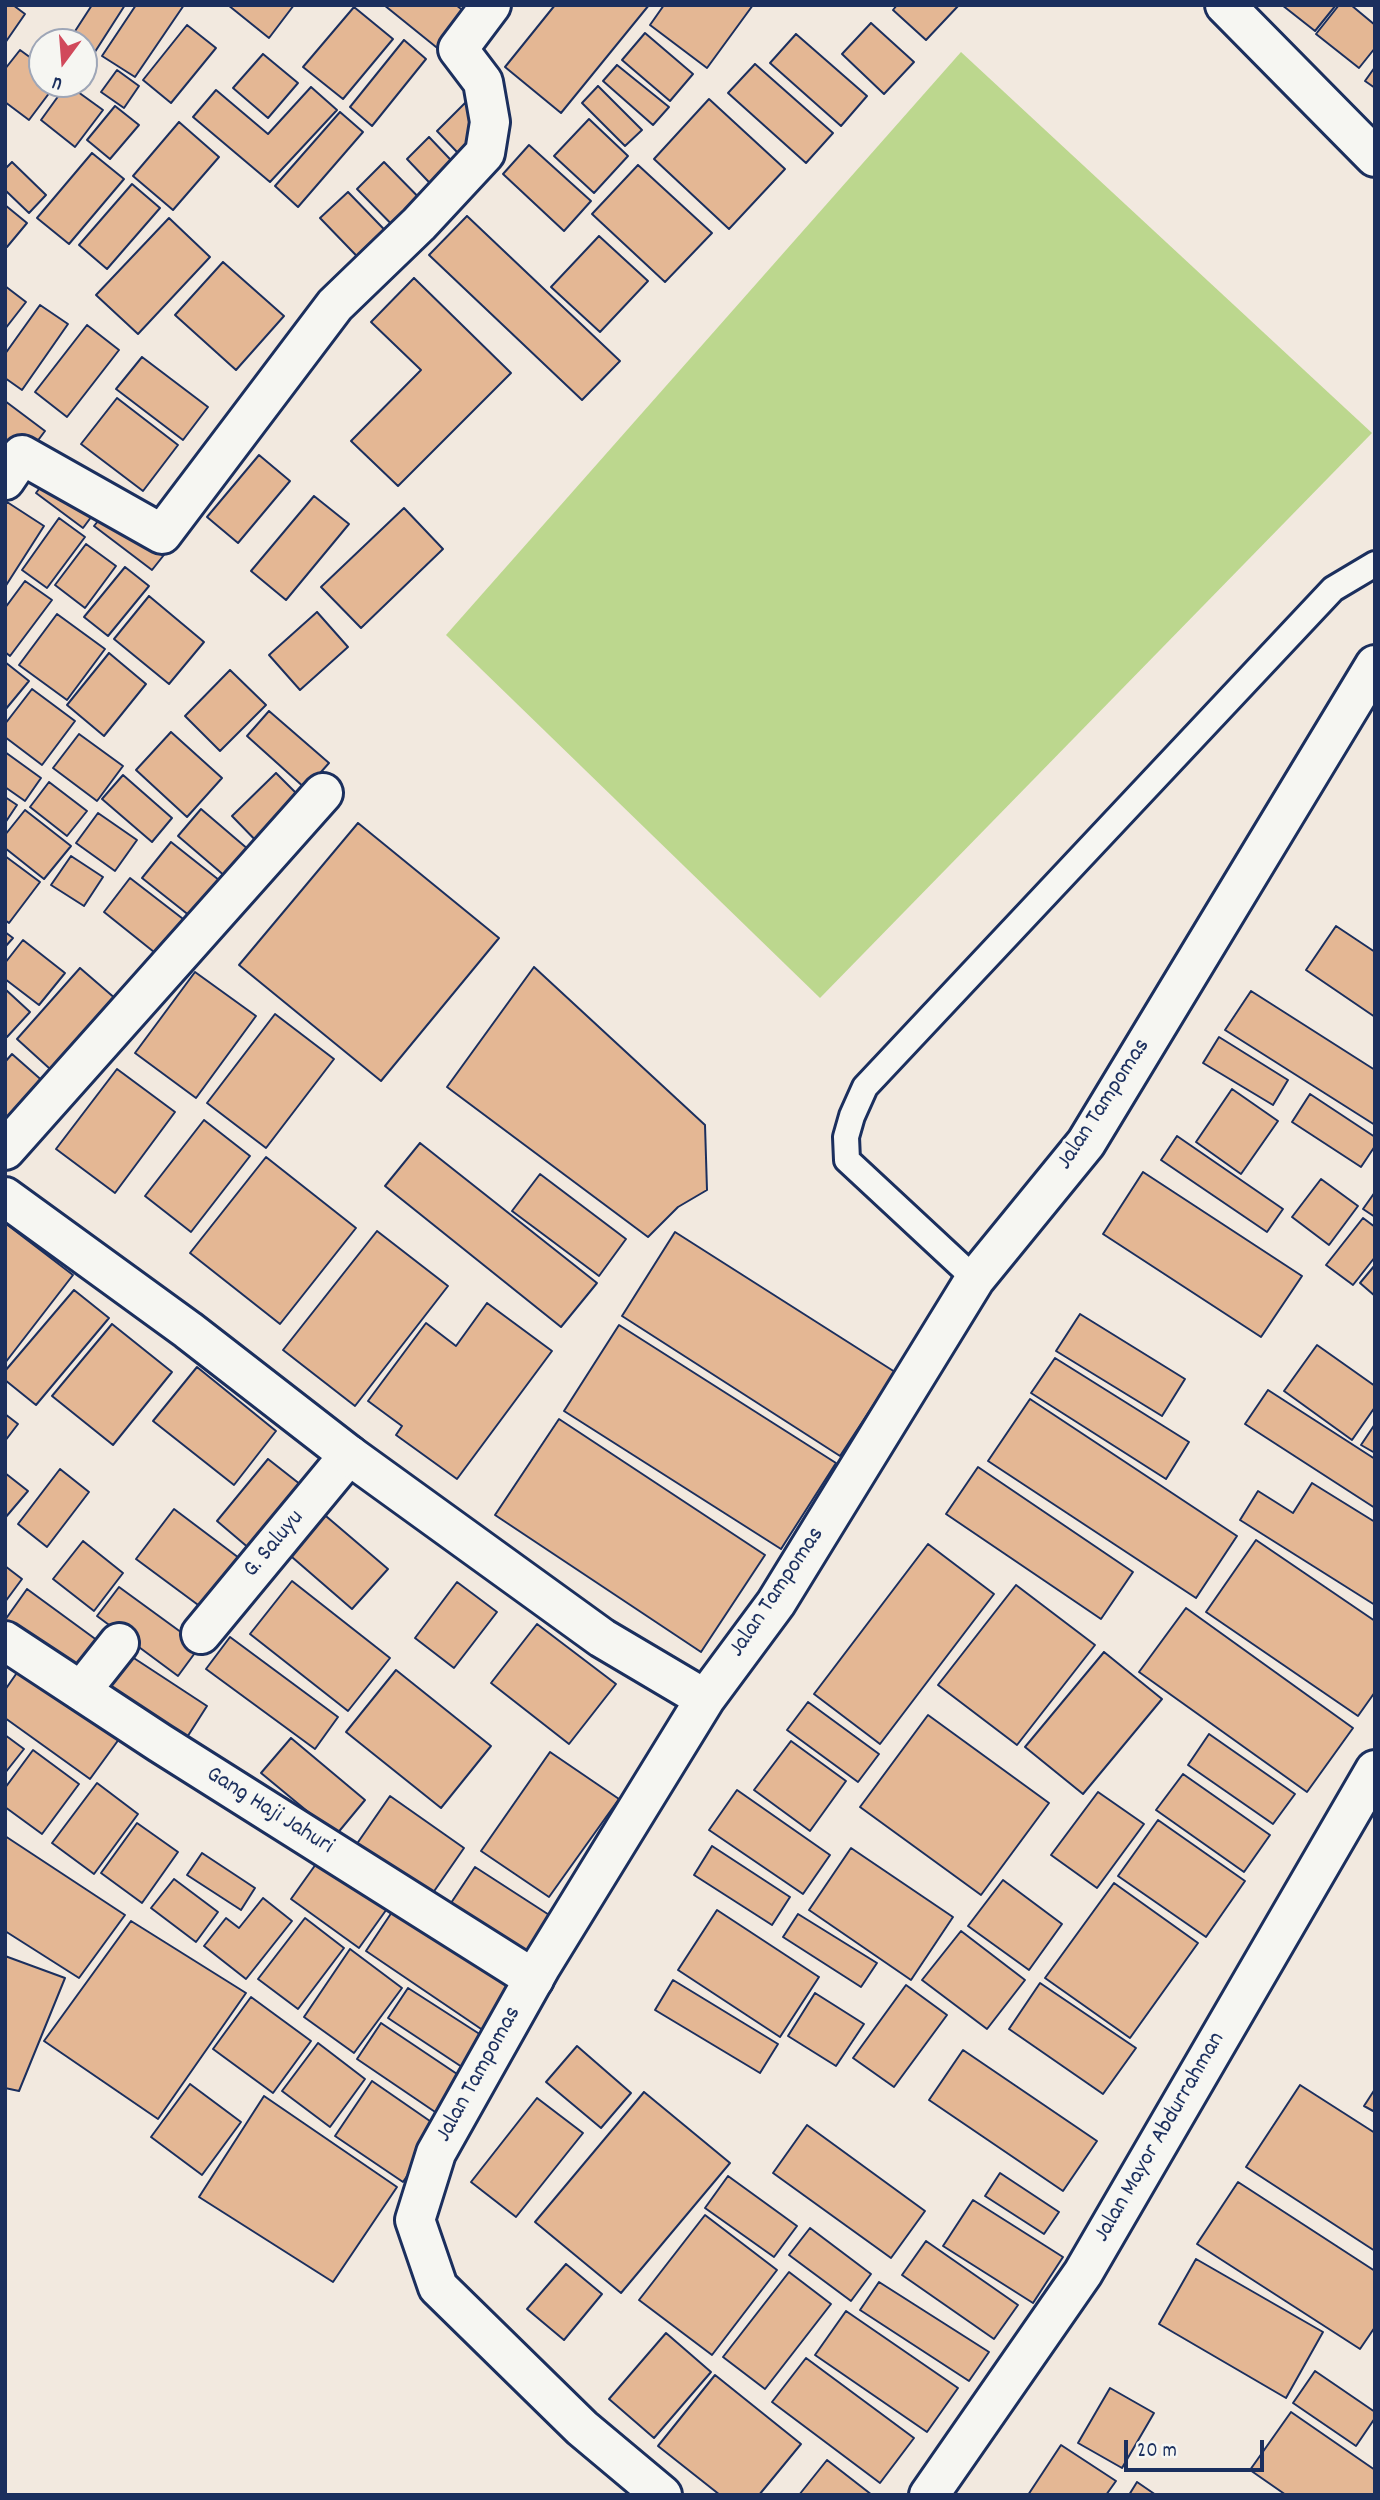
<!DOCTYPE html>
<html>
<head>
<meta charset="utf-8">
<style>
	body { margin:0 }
	#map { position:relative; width:1380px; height:2500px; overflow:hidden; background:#f2e9df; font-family:Dekko,sans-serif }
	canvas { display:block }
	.frame { position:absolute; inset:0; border:7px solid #1b2f5e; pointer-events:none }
	.north { position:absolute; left:28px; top:28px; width:70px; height:70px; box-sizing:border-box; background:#f6f6f2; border:2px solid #9ea6b7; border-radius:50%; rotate:196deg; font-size:19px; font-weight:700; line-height:28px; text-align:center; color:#1b2f5e }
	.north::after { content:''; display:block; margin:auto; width:24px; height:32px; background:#d1495b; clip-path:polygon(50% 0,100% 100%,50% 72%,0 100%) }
	.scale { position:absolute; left:1124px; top:2440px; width:140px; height:32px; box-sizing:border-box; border:4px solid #1b2f5e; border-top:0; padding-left:9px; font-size:21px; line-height:24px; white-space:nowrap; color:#1b2f5e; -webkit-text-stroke:5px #f6f6f2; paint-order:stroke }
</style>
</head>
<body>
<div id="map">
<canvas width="1380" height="2500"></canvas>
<div class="frame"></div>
<div class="north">U</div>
<div class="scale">20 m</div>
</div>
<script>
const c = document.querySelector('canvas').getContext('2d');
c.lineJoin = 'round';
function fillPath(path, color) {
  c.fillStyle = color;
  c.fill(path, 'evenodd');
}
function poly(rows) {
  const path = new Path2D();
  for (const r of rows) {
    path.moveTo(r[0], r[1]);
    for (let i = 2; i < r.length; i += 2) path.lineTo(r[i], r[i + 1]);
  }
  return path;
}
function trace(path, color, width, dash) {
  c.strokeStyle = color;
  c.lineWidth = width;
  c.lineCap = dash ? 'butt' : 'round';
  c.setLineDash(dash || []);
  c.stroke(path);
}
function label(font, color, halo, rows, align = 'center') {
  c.font = font + ' Dekko,sans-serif';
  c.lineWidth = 6;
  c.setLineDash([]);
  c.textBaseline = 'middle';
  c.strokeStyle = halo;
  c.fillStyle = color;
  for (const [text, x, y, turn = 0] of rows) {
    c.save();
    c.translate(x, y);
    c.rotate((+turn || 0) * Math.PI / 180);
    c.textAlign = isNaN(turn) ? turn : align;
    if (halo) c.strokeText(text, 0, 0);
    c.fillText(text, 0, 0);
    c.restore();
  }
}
fillPath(poly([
	[961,52,1372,433,820,998,446,635]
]), '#bcd78e');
const building = poly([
	[5,5,13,5,25,14,5,43,5,5],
	[92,5,125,5,84,69,84,42,68,42,92,5],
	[136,5,184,5,135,77,102,56,136,5],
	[228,5,294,5,269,38,228,5],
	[384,5,456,5,470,16,441,51,384,5],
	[555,5,649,5,561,113,505,67,555,5],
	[664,5,753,5,707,68,650,25,664,5],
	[897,5,959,5,926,40,893,10,897,5],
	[1282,5,1336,5,1315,31,1282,5],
	[1339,5,1351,5,1375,25,1375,48,1359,68,1316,34,1339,5],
	[354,7,393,39,343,99,303,67,354,7],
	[871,23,914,62,884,94,842,54,871,23],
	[187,25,216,48,171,103,143,80,187,25],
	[645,33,693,74,670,101,622,60,645,33],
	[796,34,867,96,841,126,770,63,796,34],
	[404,40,426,59,372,126,350,107,404,40],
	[20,50,42,66,42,84,56,84,29,120,5,102,5,69,20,50],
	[263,54,298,83,268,118,233,88,263,54],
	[755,64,833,133,806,163,728,93,755,64],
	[617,65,669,107,653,125,603,81,617,65],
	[1375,67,1375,88,1365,81,1375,67],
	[117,70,139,86,124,108,101,92,117,70],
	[67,84,103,110,75,147,41,120,67,84],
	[598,86,642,130,625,146,582,103,598,86],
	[311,87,337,110,270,182,193,117,216,90,268,134,311,87],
	[709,99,785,169,729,229,654,159,709,99],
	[465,103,507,145,478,174,437,131,465,103],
	[115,106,139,125,110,159,87,140,115,106],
	[340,112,363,132,298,207,275,186,340,112],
	[589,119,628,156,594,193,554,156,589,119],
	[179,122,219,157,173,210,133,176,179,122],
	[429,137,466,176,444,198,407,159,429,137],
	[529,145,591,201,564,231,503,174,529,145],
	[92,153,124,179,69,244,37,218,92,153],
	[12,162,46,195,29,213,5,190,5,169,12,162],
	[384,162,436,215,408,241,357,189,384,162],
	[638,165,712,233,665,282,592,214,638,165],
	[132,184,160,208,107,269,79,245,132,184],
	[348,192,405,251,377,277,320,218,348,192],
	[5,205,27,223,7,247,5,245,5,205],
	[467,216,620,361,582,400,429,255,467,216],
	[169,218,210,257,138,334,96,295,169,218],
	[599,236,648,281,600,332,551,287,599,236],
	[223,262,284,316,236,370,175,315,223,262],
	[414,278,511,373,398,486,351,441,421,370,371,322,414,278],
	[5,286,26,302,5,329,5,286],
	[40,305,68,324,22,390,5,378,5,354,40,305],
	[87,325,119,350,67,417,35,392,87,325],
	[142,357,208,407,183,440,116,389,142,357],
	[117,398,178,445,143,491,81,444,117,398],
	[5,401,45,431,7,482,5,480,5,401],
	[259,455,290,481,238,543,207,517,259,455],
	[62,458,109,493,83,528,36,493,62,458],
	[118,496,175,541,152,570,94,526,118,496],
	[314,496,349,524,286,600,251,571,314,496],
	[7,502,44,526,5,587,5,505,7,502],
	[404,508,443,549,361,628,321,587,404,508],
	[59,518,85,537,47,588,22,570,59,518],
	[86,544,116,566,85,608,55,585,86,544],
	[125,567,149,586,108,636,84,617,125,567],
	[25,581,52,600,10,656,5,652,5,608,25,581],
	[149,596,204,642,169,684,114,639,149,596],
	[317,612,348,647,300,690,269,655,317,612],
	[57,614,105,649,67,700,19,665,57,614],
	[109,653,146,684,104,736,67,705,109,653],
	[5,662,29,681,5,710,5,662],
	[230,670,266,705,220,751,185,716,230,670],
	[32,689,75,721,42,765,5,737,5,724,32,689],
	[269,711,329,763,306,789,247,736,269,711],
	[171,732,222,778,187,817,136,770,171,732],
	[79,734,123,766,97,801,53,768,79,734],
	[5,752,41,778,25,801,5,787,5,752],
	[276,773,308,805,264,849,232,816,276,773],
	[123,775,172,818,152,842,102,799,123,775],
	[49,782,87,811,67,836,30,807,49,782],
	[5,797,17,805,5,823,5,797],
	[201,809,249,850,226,877,178,836,201,809],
	[25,810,71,846,44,879,5,848,5,835,25,810],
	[98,813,137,840,115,871,76,843,98,813],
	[358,823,499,938,381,1081,239,965,358,823],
	[171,842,224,884,195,920,142,878,171,842],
	[5,856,40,882,9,923,5,920,5,856],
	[71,856,103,877,84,906,51,885,71,856],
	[130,878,187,922,159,956,104,912,130,878],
	[1336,926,1375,952,1375,1017,1306,970,1336,926],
	[5,932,13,938,5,947,5,932],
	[23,940,65,973,39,1005,5,979,5,963,23,940],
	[534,967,705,1125,707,1190,678,1207,648,1237,447,1087,534,967],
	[80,968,124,1006,60,1078,17,1039,80,968],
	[195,972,256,1016,196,1098,135,1053,195,972],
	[5,989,30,1012,7,1037,5,1036,5,989],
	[1251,991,1375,1070,1375,1125,1225,1030,1251,991],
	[275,1014,334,1059,266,1148,207,1103,275,1014],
	[1219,1037,1288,1080,1273,1105,1203,1063,1219,1037],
	[12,1054,46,1084,5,1129,5,1062,12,1054],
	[117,1069,175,1112,115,1193,56,1149,117,1069],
	[1232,1089,1278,1121,1241,1174,1196,1142,1232,1089],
	[1310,1094,1375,1137,1375,1146,1361,1167,1292,1122,1310,1094],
	[204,1120,250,1156,191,1232,145,1196,204,1120],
	[1177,1136,1283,1209,1267,1232,1161,1160,1177,1136],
	[420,1143,597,1283,561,1327,385,1186,420,1143],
	[266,1157,356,1228,280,1324,190,1253,266,1157],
	[1143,1172,1302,1276,1261,1337,1103,1234,1143,1172],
	[540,1174,626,1239,599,1276,512,1211,540,1174],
	[1321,1179,1358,1206,1329,1245,1292,1217,1321,1179],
	[1375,1192,1375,1217,1363,1209,1375,1192],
	[1363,1218,1375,1227,1375,1257,1353,1285,1326,1265,1363,1218],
	[5,1223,73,1275,5,1363,5,1223],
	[377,1231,448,1286,355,1406,283,1350,377,1231],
	[675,1232,895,1372,840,1456,622,1316,675,1232],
	[1375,1265,1375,1296,1360,1283,1375,1265],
	[74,1290,109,1318,36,1405,5,1380,5,1371,74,1290],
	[487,1303,552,1351,457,1479,396,1435,402,1426,368,1401,426,1323,456,1346,487,1303],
	[1080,1314,1185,1379,1162,1416,1056,1351,1080,1314],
	[112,1324,172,1372,113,1445,52,1396,112,1324],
	[619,1325,836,1463,781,1549,564,1411,619,1325],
	[1317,1345,1375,1386,1375,1407,1352,1440,1284,1391,1317,1345],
	[1055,1358,1189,1442,1166,1479,1031,1393,1055,1358],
	[197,1367,276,1431,234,1485,153,1421,197,1367],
	[1268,1390,1375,1459,1375,1508,1245,1424,1268,1390],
	[1030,1399,1237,1536,1196,1598,988,1461,1030,1399],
	[5,1414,18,1424,5,1441,5,1414],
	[559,1419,765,1555,701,1652,495,1515,559,1419],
	[1375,1424,1375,1453,1361,1445,1375,1424],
	[268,1459,310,1492,257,1555,217,1521,268,1459],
	[978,1467,1133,1572,1101,1619,946,1514,978,1467],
	[60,1469,89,1492,47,1547,18,1524,60,1469],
	[5,1473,28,1491,5,1518,5,1473],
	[1312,1483,1375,1522,1375,1605,1240,1520,1258,1491,1293,1513,1312,1483],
	[174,1509,247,1564,209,1613,136,1559,174,1509],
	[320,1511,388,1569,352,1609,285,1551,320,1511],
	[1256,1540,1375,1621,1375,1692,1358,1716,1206,1612,1256,1540],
	[83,1541,123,1573,94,1611,53,1579,83,1541],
	[928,1544,994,1594,880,1744,814,1694,928,1544],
	[5,1566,22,1579,5,1602,5,1566],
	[292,1581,390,1658,348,1711,250,1634,292,1581],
	[457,1582,497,1612,454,1668,415,1638,457,1582],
	[1016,1585,1095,1645,1017,1745,938,1685,1016,1585],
	[119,1587,200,1646,178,1676,97,1616,119,1587],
	[27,1589,109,1649,86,1680,5,1620,27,1589],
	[1186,1608,1353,1728,1307,1792,1139,1672,1186,1608],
	[537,1624,616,1684,569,1744,491,1683,537,1624],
	[230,1637,338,1717,315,1749,206,1669,230,1637],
	[120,1649,207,1706,184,1742,96,1686,120,1649],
	[1104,1652,1162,1699,1083,1794,1025,1747,1104,1652],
	[23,1664,122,1735,90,1779,5,1718,5,1690,23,1664],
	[396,1670,491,1746,441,1808,346,1732,396,1670],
	[808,1702,879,1754,858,1782,787,1730,808,1702],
	[928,1715,1049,1803,981,1895,860,1807,928,1715],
	[1209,1734,1295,1794,1273,1824,1188,1765,1209,1734],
	[5,1735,24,1749,5,1773,5,1735],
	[291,1738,365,1800,336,1835,261,1773,291,1738],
	[791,1741,846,1781,810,1831,754,1790,791,1741],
	[33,1750,79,1784,42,1834,5,1807,5,1788,33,1750],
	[550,1752,619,1799,549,1897,481,1851,550,1752],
	[1183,1774,1270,1835,1244,1872,1156,1810,1183,1774],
	[97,1783,138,1814,94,1874,52,1843,97,1783],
	[737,1790,830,1855,803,1894,709,1830,737,1790],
	[1098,1792,1144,1824,1097,1888,1051,1855,1098,1792],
	[390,1796,464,1848,428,1900,354,1848,390,1796],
	[1158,1820,1245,1881,1206,1937,1118,1876,1158,1820],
	[137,1823,178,1852,142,1903,101,1873,137,1823],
	[5,1836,125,1915,79,1978,5,1931,5,1836],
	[712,1846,790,1897,772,1925,694,1875,712,1846],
	[851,1848,953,1917,911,1980,809,1910,851,1848],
	[202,1853,255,1888,241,1910,187,1875,202,1853],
	[321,1857,389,1906,359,1948,291,1899,321,1857],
	[475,1867,557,1920,527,1966,445,1912,475,1867],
	[174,1879,218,1912,196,1942,151,1908,174,1879],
	[1003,1880,1062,1924,1029,1970,968,1926,1003,1880],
	[1114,1883,1198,1943,1130,2038,1045,1978,1114,1883],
	[263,1898,292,1921,246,1979,204,1946,226,1918,239,1928,263,1898],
	[396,1906,521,1986,490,2035,366,1951,396,1906],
	[717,1910,819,1977,780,2037,678,1970,717,1910],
	[798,1914,877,1963,861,1987,783,1937,798,1914],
	[305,1918,344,1948,298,2009,258,1979,305,1918],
	[131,1921,246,1993,158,2119,44,2041,131,1921],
	[961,1931,1025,1980,987,2029,922,1980,961,1931],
	[350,1949,402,1988,354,2053,304,2017,350,1949],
	[5,1956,65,1978,19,2091,5,2088,5,1956],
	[673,1980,778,2044,760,2073,655,2010,673,1980],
	[1040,1983,1136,2048,1103,2094,1009,2029,1040,1983],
	[906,1985,947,2015,894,2087,853,2058,906,1985],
	[408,1988,492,2042,471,2073,388,2018,408,1988],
	[815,1993,864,2024,836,2066,788,2036,815,1993],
	[251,1997,311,2041,273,2093,213,2049,251,1997],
	[381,2023,469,2082,444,2118,357,2059,381,2023],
	[318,2043,365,2079,330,2127,282,2091,318,2043],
	[577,2046,631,2093,601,2128,546,2082,577,2046],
	[963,2050,1097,2141,1063,2191,929,2100,963,2050],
	[372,2081,440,2128,403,2182,335,2136,372,2081],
	[190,2084,241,2122,202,2175,151,2137,190,2084],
	[1300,2085,1375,2133,1375,2251,1246,2167,1300,2085],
	[1375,2089,1375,2112,1364,2106,1375,2089],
	[644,2092,730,2163,621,2293,535,2222,644,2092],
	[264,2096,397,2187,333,2282,199,2197,264,2096],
	[537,2098,583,2133,516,2217,471,2182,537,2098],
	[807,2125,925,2211,891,2258,773,2173,807,2125],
	[1000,2173,1059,2212,1044,2234,985,2196,1000,2173],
	[728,2176,797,2226,774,2257,705,2208,728,2176],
	[1238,2182,1375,2271,1375,2327,1360,2349,1197,2244,1238,2182],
	[973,2200,1063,2257,1033,2303,943,2246,973,2200],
	[705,2215,777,2270,712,2355,639,2300,705,2215],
	[810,2228,871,2274,851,2301,789,2255,810,2228],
	[926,2241,1018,2305,994,2339,902,2275,926,2241],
	[1196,2259,1323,2332,1286,2398,1159,2324,1196,2259],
	[566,2264,602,2294,564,2340,527,2309,566,2264],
	[789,2272,831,2304,765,2389,723,2357,789,2272],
	[879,2282,989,2352,969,2381,860,2310,879,2282],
	[846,2311,958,2388,927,2432,815,2355,846,2311],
	[666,2333,711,2372,654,2438,609,2399,666,2333],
	[806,2358,914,2438,880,2483,772,2402,806,2358],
	[1315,2371,1375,2412,1375,2418,1356,2446,1293,2403,1315,2371],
	[715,2375,801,2444,759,2495,720,2495,658,2446,715,2375],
	[1110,2388,1154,2413,1122,2468,1078,2443,1110,2388],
	[1291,2412,1375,2470,1375,2495,1286,2495,1250,2470,1291,2412],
	[1061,2445,1116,2481,1106,2495,1028,2495,1061,2445],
	[827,2460,872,2495,799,2495,827,2460],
	[1137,2482,1156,2495,1129,2495,1137,2482]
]);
fillPath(building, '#e4b794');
trace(building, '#1b2f5e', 2);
const service = poly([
	[975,1279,847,1160,846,1137,852,1116,865,1087,1333,589,1375,564]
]);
const minor = poly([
	[1225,5,1375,157],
	[5,480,22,455,162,534,335,305,419,224,485,153,490,122,483,82,458,49,491,5],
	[5,1150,323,793],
	[201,1634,349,1455],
	[5,1641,160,1743,534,1979],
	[81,1691,119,1643]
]);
const tertiary = poly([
	[5,1197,188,1330,349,1455,602,1638,705,1699],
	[662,2495,582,2428,438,2287,415,2220,436,2153,541,1966,705,1699,776,1603,975,1279,1086,1143,1375,665]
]);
const secondary = poly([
	[929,2495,1083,2273,1375,1770]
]);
trace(service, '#1b2f5e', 30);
trace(minor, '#1b2f5e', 44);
trace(tertiary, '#1b2f5e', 44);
trace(secondary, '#1b2f5e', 44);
trace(service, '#f6f6f2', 24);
trace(minor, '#f6f6f2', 38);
trace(tertiary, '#f6f6f2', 38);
trace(secondary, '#f6f6f2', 38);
label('24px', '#1b2f5e', '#f6f6f2', [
	["Jalan Tampomas",1105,1105,-57],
	["G. Saluyu",275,1545,-50],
	["Jalan Tampomas",778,1593,-56],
	["Gang Haji Jahuri",269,1812,32],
	["Jalan Tampomas",480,2075,-61],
	["Jalan Mayor Abdurrahman",1161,2138,-60]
]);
</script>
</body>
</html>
